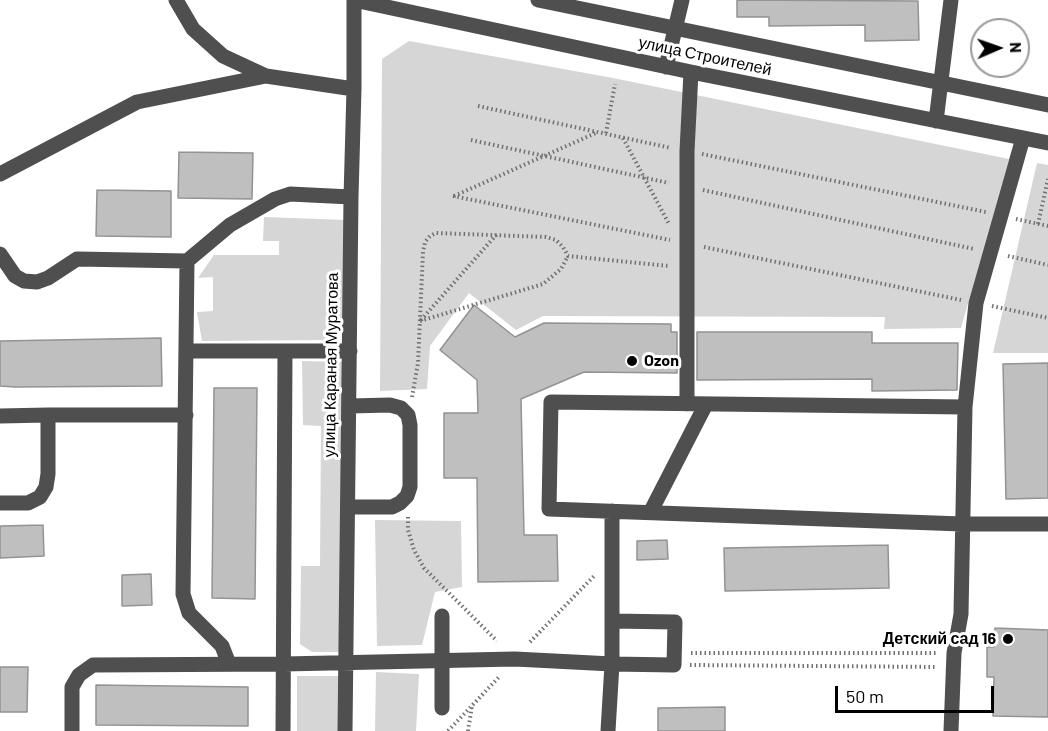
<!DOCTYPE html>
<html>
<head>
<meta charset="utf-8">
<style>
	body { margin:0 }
	#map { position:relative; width:1048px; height:731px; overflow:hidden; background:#fff; font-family:Barlow,sans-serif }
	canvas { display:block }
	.north { position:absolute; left:970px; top:18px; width:60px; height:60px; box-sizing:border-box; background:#fff; border:2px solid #999; border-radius:50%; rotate:88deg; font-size:16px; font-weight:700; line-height:24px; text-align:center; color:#000 }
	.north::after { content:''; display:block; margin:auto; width:21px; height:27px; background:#000; clip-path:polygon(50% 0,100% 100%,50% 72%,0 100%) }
	.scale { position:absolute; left:835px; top:686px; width:159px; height:27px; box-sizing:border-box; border:3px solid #000; border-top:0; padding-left:8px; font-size:18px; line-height:21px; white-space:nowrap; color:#000; -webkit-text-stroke:4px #fff; paint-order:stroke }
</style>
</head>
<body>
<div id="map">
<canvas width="1048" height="731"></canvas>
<div class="north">N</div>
<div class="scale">50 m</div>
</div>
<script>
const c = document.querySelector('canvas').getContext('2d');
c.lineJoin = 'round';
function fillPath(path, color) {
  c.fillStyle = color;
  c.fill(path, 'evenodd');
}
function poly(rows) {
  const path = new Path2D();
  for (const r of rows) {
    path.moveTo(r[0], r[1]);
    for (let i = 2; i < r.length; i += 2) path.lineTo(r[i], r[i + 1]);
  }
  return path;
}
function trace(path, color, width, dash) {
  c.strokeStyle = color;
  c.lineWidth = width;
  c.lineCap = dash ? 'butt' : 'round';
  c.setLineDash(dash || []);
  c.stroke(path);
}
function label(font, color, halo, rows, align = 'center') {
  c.font = font + ' Barlow,sans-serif';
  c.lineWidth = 6;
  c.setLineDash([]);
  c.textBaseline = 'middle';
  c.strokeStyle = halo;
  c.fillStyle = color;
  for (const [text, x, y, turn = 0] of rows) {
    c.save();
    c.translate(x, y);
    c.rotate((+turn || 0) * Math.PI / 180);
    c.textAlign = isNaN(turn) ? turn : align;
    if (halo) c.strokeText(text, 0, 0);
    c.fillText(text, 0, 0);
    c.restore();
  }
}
fillPath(poly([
	[409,41,613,78,1009,159,961,328,884,329,885,317,543,316,516,330,469,293,430,346,427,389,380,391,382,59],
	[1037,163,1048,165,1048,353,993,353],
	[264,217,347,220,348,321,329,340,202,341,197,312,213,311,213,277,198,278,214,255,279,255,279,241,263,241],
	[302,361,348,362,344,652,312,652,300,644,301,566,320,566,321,426,303,425],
	[375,520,461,521,462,587,435,592,422,645,377,646],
	[376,672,419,674,416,731,375,731],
	[297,676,343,676,343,731,297,731]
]), '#d6d6d6');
const building = poly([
	[737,0,918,1,919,40,865,41,865,25,769,26,769,17,737,17,737,0],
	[179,152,253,153,252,199,178,198,179,152],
	[97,190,171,191,171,237,96,236,97,190],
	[474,305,515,337,544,323,671,324,671,332,677,332,677,373,584,372,521,399,524,535,557,535,558,581,478,582,477,478,444,478,444,413,478,413,477,380,440,350,474,305],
	[697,332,872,332,872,343,958,343,957,390,872,391,872,379,697,380,697,332],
	[161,338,162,386,15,387,0,386,0,341,161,338],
	[1048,363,1048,498,1006,499,1003,364,1048,363],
	[214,388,257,388,255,599,212,598,214,388],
	[43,525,44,556,0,558,0,526,43,525],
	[667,540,668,559,637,560,637,541,667,540],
	[888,545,889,588,725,591,724,548,888,545],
	[151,574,152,605,122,606,122,575,151,574],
	[995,628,1048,630,1048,717,993,716,994,677,987,677,987,647,994,647,995,628],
	[0,667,28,667,27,712,0,712,0,667],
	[96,685,248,687,248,726,96,725,96,685],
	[725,707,725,731,658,731,658,708,725,707]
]);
fillPath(building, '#bfbfbf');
trace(building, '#939393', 1.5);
trace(poly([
	[478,106,671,148],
	[606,133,615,84],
	[623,138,669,224],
	[471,140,669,183],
	[702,154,986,212],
	[703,190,974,249],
	[453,196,670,240],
	[454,196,598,132],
	[1016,219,1048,226],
	[1038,224,1048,179],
	[704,247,961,300],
	[1008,256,1048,265],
	[992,306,1048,318],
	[421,320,497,234],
	[420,321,543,284,561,269,568,256],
	[412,397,418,363,423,252,425,242,430,236,436,233,546,237,556,240,563,247,568,256,669,266],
	[408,517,408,530,414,550,424,568,497,641],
	[530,642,594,576],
	[691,653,938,653],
	[690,665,937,667],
	[448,731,499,677],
	[468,731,472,706]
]), '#717171', 4, [1.5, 3]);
trace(poly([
	[176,0,193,29,223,56,266,76],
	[354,0,691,72,1048,143],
	[538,0,1048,105],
	[666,67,682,0],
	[936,121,951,0],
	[0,174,137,102,266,76,354,89],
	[0,254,15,276,24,281,37,282,48,278,77,259,187,261,230,225,275,199,290,194,351,197],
	[187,261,183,594,189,613,222,646,229,664],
	[186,351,350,351],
	[687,404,687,151,691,72],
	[965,407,551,402,549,509,962,524,1048,524],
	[48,415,186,415],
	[0,416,48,415,48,474,46,487,40,497,28,503,0,503],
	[348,507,392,507,400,503,407,496,410,487,410,425,408,415,401,408,390,405,350,406],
	[612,511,612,664,674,665,675,622,612,621],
	[651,511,706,404],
	[442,616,442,708],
	[72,731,72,687,79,675,93,665,284,664,515,659,612,664,608,731],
	[283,731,285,351],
	[345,731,351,197,354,89,354,0],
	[951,731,954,653,961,614,965,407,976,303,1023,138]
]), '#4f4f4f', 15);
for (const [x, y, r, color] of [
	[632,361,6,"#000"],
	[1008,639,6,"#000"]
]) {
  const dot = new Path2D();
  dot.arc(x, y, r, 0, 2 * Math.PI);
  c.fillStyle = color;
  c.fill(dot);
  trace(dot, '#fff', 2);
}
label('16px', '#000', '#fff', [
	["улица Строителей",705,56,12],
	["улица Караная Муратова",331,365,-89]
]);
label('bold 16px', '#000', '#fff', [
	["Ozon",644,361],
	["Детский сад 16",996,639,"right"]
], 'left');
</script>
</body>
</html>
